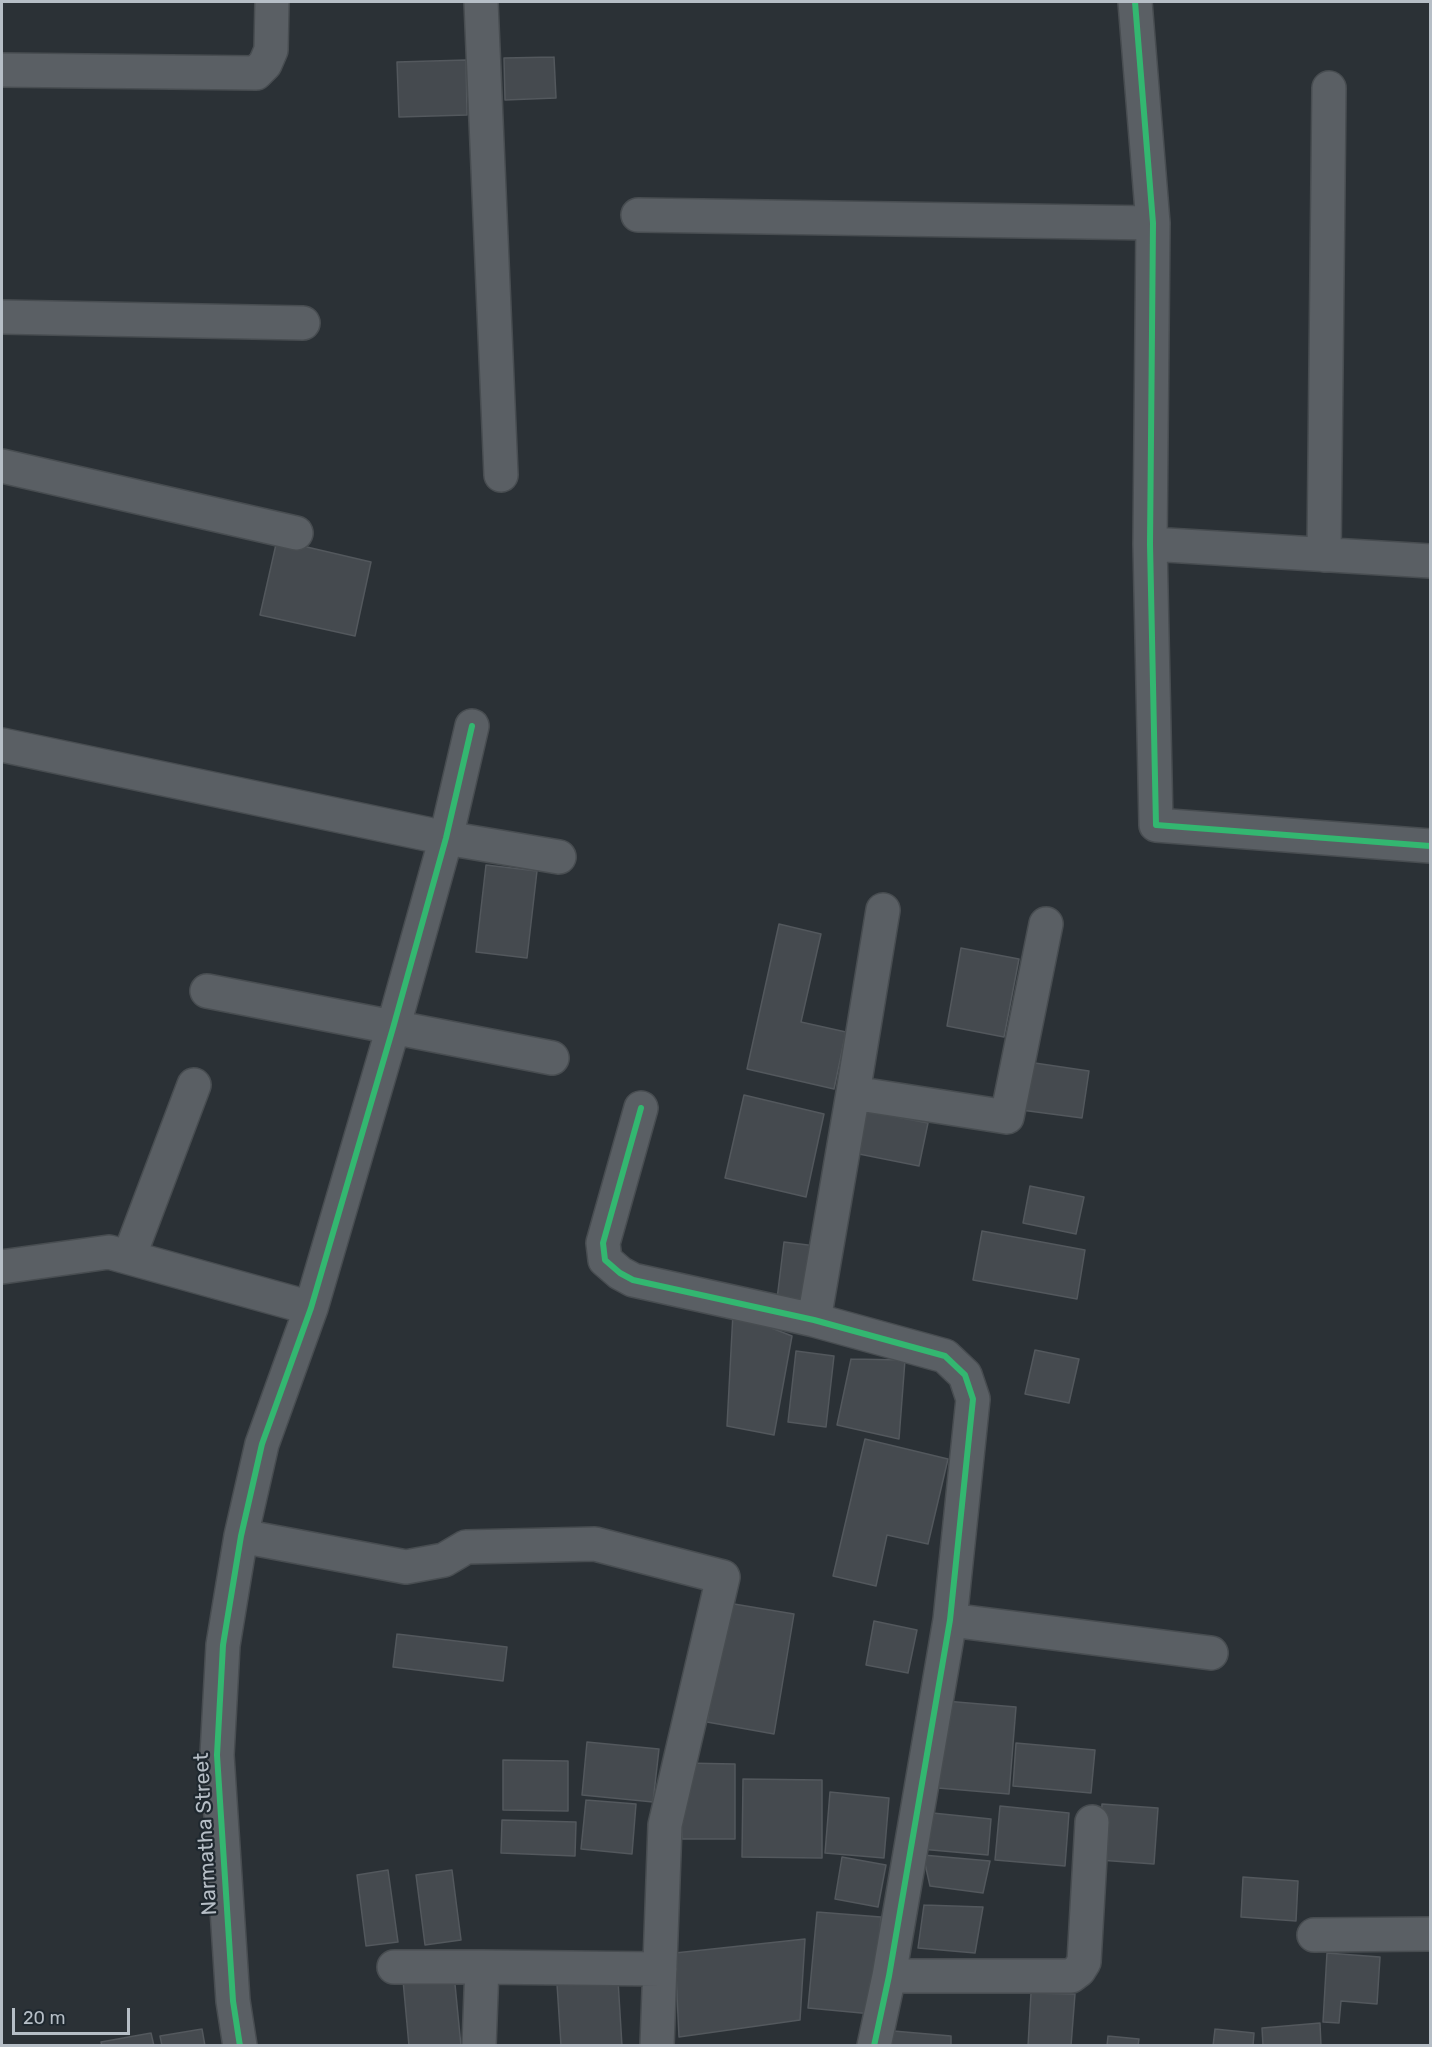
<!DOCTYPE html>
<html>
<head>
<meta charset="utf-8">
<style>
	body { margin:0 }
	#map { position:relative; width:1432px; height:2047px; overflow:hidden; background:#2b3136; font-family:Rubik,sans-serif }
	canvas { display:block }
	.frame { position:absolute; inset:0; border:3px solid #b6bec6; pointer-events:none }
	.scale { position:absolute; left:12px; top:2008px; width:118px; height:27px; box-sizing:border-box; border:3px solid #b6bec6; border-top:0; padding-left:8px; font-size:18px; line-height:21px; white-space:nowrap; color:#b6bec6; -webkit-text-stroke:4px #1f282f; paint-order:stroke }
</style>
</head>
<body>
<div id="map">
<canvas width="1432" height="2047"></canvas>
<div class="frame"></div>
<div class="scale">20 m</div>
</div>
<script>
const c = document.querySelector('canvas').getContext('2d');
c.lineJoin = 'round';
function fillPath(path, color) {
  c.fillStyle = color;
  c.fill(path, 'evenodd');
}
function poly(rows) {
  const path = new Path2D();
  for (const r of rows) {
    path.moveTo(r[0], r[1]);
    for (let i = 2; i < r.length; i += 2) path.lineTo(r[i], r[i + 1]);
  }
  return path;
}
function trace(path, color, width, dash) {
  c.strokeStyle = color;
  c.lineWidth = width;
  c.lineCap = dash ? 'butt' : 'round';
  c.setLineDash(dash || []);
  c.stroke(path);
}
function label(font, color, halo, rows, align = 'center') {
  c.font = font + ' Rubik,sans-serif';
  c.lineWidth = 4.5;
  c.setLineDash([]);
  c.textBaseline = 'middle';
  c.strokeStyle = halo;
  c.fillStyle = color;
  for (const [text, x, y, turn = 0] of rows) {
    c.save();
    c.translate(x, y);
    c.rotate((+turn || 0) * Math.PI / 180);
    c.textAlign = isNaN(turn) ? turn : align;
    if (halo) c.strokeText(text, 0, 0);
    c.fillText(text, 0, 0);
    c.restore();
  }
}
const building = poly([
	[554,57,556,98,505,100,504,58,554,57],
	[466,60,467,115,399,117,397,62,466,60],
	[277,540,371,562,355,636,260,615,277,540],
	[486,865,537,871,527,958,476,952,486,865],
	[779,924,821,934,801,1022,846,1032,834,1089,747,1069,779,924],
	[961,948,1019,959,1004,1037,947,1026,961,948],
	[1028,1062,1089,1071,1082,1118,1021,1110,1028,1062],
	[744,1095,824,1114,806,1197,725,1178,744,1095],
	[862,1110,928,1123,919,1166,854,1153,862,1110],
	[1030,1186,1084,1197,1076,1234,1023,1223,1030,1186],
	[982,1231,1085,1250,1077,1299,973,1280,982,1231],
	[784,1242,816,1246,808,1304,777,1299,784,1242],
	[733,1313,792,1336,774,1435,727,1426,733,1313],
	[1035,1350,1079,1359,1069,1403,1025,1394,1035,1350],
	[796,1351,834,1356,826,1427,788,1422,796,1351],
	[851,1359,905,1360,899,1439,837,1425,851,1359],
	[865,1439,948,1459,928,1544,887,1535,876,1586,833,1576,865,1439],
	[728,1603,794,1614,774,1734,707,1722,728,1603],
	[874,1621,917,1630,908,1673,866,1665,874,1621],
	[397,1634,507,1647,503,1681,393,1667,397,1634],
	[945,1701,1016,1707,1009,1794,938,1788,945,1701],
	[587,1742,659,1749,653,1802,582,1795,587,1742],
	[1016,1743,1095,1750,1091,1793,1013,1786,1016,1743],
	[503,1760,568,1761,568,1811,503,1810,503,1760],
	[683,1763,735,1764,735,1839,682,1839,683,1763],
	[743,1779,822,1780,822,1858,742,1857,743,1779],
	[830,1792,889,1798,884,1858,825,1853,830,1792],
	[586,1800,636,1804,632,1854,581,1849,586,1800],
	[1102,1804,1158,1808,1154,1864,1099,1860,1102,1804],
	[1000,1806,1069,1813,1065,1866,995,1860,1000,1806],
	[923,1812,991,1819,988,1855,920,1849,923,1812],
	[502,1820,576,1822,575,1856,501,1853,502,1820],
	[923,1855,990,1861,983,1893,930,1886,923,1855],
	[842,1857,886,1865,878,1907,835,1899,842,1857],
	[388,1870,398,1942,366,1946,357,1875,388,1870],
	[452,1870,461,1940,425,1945,416,1875,452,1870],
	[1243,1877,1298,1881,1296,1921,1241,1917,1243,1877],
	[924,1905,983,1907,975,1953,918,1948,924,1905],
	[817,1912,881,1917,872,2014,808,2008,817,1912],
	[805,1939,800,2020,679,2037,675,1953,805,1939],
	[1327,1953,1380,1957,1377,2004,1341,2001,1339,2023,1323,2022,1327,1953],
	[454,1974,461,2046,409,2046,403,1980,454,1974],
	[618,1980,622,2046,561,2046,557,1984,618,1980],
	[1031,1993,1075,1994,1071,2046,1028,2046,1031,1993],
	[1320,2023,1321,2046,1263,2046,1262,2028,1320,2023],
	[202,2029,205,2046,162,2046,160,2036,202,2029],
	[1215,2029,1254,2033,1253,2046,1213,2046,1215,2029],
	[882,2030,951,2036,951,2046,881,2046,882,2030],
	[151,2033,154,2046,102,2046,101,2042,151,2033],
	[1108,2036,1139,2039,1138,2046,1107,2046,1108,2036]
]);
fillPath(building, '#454a4f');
trace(building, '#53585d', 1.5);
const minor = poly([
	[481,2,501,475],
	[1135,2,1153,223,1150,544,1156,825,1430,846],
	[2,70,256,73,265,64,271,50,272,2],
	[638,215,1153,223],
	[2,317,303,323],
	[2,466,296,533],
	[1150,544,1430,561],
	[1324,555,1329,88],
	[2,745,446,838,559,857],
	[207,991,552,1058],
	[853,1093,883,910],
	[641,1108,603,1243,605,1260,620,1273,633,1280,814,1320,945,1356,965,1375,973,1399,950,1620,889,1976,874,2046],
	[129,1257,194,1085],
	[2,1267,109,1252,311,1308],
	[814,1320,853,1093,1007,1117,1046,924],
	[241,1536,406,1567,444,1560,466,1547,595,1544,723,1577,665,1825,657,2046],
	[950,1620,1211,1653],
	[1314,1935,1430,1934],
	[394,1967,482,1967,479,2046],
	[482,1967,660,1969],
	[889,1976,1071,1976,1079,1970,1084,1962,1092,1822],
	[240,2046,233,2001,217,1755,223,1645,241,1536,262,1444,311,1308,393,1028,446,838,472,726]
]);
trace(minor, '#484d51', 36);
trace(minor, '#5a5f64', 33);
trace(poly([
	[1135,2,1153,223,1150,544,1156,825,1430,846],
	[641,1108,603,1243,605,1260,620,1273,633,1280,814,1320,945,1356,965,1375,973,1399,950,1620,889,1976,874,2046],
	[240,2046,233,2001,217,1755,223,1645,241,1536,262,1444,311,1308,393,1028,446,838,472,726]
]), '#33b770', 6);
label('21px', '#b6bec6', '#1f282f', [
	["Narmatha Street",206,1834,-93]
]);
</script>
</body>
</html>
